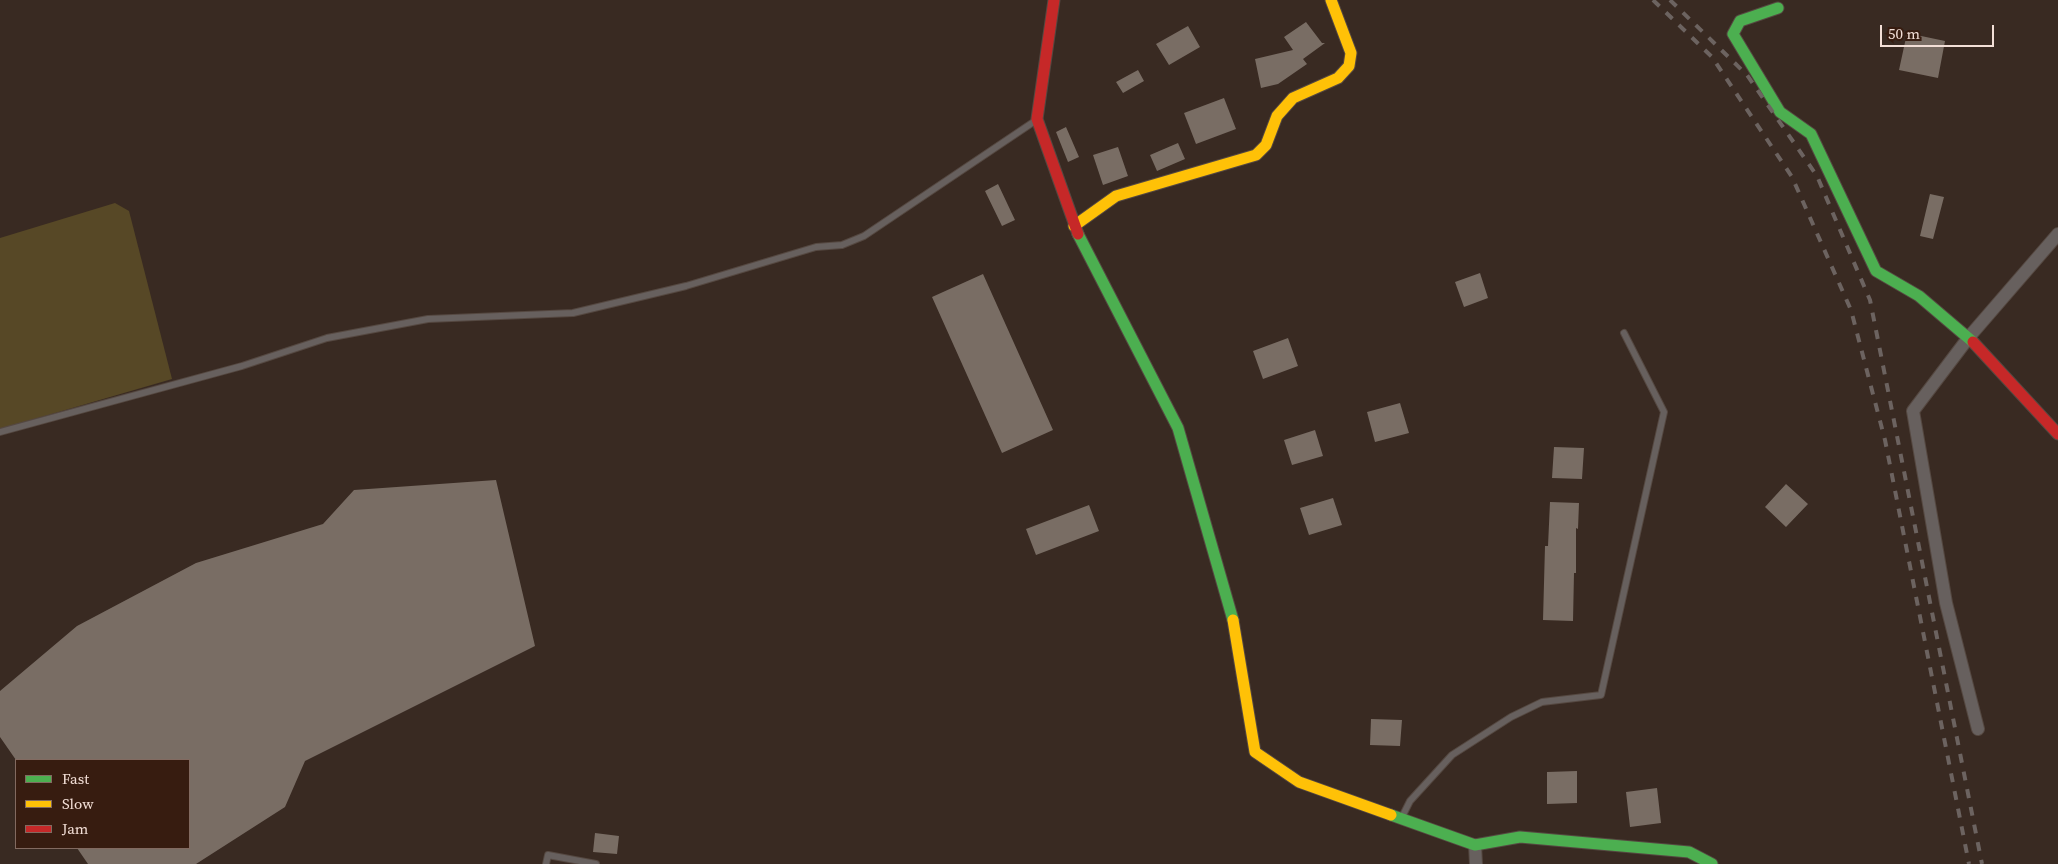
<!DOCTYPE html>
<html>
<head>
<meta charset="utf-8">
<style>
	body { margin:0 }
	#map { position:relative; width:2058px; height:864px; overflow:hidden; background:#392a22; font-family:"Source Serif 4",serif }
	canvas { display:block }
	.legend { position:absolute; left:15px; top:759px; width:175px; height:90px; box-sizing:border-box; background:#371c10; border:1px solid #826a60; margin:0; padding:6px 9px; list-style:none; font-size:15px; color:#f3dfd7 }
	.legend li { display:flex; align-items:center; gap:10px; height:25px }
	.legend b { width:25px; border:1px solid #826a60 }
	.scale { position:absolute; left:1880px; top:25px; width:114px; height:22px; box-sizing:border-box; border:2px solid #f3dfd7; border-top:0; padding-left:6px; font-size:15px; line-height:18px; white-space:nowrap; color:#f3dfd7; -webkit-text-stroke:4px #371c10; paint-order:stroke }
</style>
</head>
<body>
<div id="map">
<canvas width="2058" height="864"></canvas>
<ul class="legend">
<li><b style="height:6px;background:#4caf50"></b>Fast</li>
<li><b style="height:6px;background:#ffc107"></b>Slow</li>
<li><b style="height:6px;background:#c62828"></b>Jam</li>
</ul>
<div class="scale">50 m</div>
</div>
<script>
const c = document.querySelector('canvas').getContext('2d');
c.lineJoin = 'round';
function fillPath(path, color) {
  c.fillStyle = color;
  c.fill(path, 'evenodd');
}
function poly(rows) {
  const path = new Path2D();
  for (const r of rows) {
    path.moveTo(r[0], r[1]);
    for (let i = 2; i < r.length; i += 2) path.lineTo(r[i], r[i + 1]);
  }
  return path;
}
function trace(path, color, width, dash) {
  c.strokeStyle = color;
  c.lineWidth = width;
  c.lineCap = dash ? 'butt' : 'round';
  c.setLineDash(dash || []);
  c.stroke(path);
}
fillPath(poly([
	[115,203,129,211,172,379,0,429,0,238]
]), '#574826');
fillPath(poly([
	[1306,22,1322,43,1325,43,1303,59,1307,64,1278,84,1261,88,1255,59,1293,50,1284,37],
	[1188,26,1200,47,1169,65,1156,44],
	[1907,33,1945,41,1938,78,1899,70],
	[1138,70,1144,81,1123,93,1116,82],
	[1224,98,1236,129,1196,144,1184,113],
	[1066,127,1079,157,1068,162,1056,132],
	[1178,143,1185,159,1157,171,1150,155],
	[1118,147,1128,176,1103,185,1093,155],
	[998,184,1015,220,1002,226,985,191],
	[1930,194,1944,197,1933,239,1920,236],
	[1480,273,1488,298,1464,307,1455,282],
	[983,274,1053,430,1002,453,932,297],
	[1288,338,1298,366,1263,379,1253,351],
	[1400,403,1409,433,1375,442,1367,412],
	[1315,430,1323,456,1292,465,1284,440],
	[1554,447,1584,448,1582,479,1552,478],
	[496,480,535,646,305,761,285,807,196,864,88,864,77,848,189,848,189,760,16,760,0,737,0,691,77,626,196,563,323,524,354,490],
	[1786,484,1808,504,1786,527,1765,507],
	[1333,498,1342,525,1309,535,1300,508],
	[1550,502,1579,503,1578,529,1576,528,1576,573,1574,573,1573,621,1543,620,1545,546,1548,546],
	[1089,505,1099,531,1036,555,1026,529],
	[1371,719,1402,720,1400,746,1370,745],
	[1577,771,1577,803,1547,804,1547,772],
	[1657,788,1661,823,1630,827,1626,792],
	[595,833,619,836,617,854,593,852]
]), '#796d64');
const lane = poly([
	[0,432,242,366,327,338,428,319,573,313,686,286,816,247,842,245,864,236,1035,121],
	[1402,817,1410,801,1452,755,1511,717,1542,702,1601,695,1664,412,1624,333],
	[546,864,548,855,596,864]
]);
const street = poly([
	[1978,729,1946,603,1913,411,1969,337,2058,234],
	[1475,845,1476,864]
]);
const fast = poly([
	[1778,8,1740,21,1733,34,1780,112,1811,134,1876,271,1919,296,1973,342],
	[1078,234,1178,428,1233,620],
	[1391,815,1475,845,1520,837,1689,852,1712,864]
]);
const slow = poly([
	[1074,226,1116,196,1256,155,1266,145,1277,116,1293,98,1338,78,1349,66,1351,53,1331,0],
	[1233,620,1255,752,1299,782,1391,815]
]);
const jam = poly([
	[1054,0,1037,119,1078,234],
	[1973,342,2058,434]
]);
trace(lane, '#554841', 8);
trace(street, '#554841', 14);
trace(fast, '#554841', 13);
trace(slow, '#554841', 13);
trace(jam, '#554841', 13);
trace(lane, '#67605e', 6);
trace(street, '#67605e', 12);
trace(fast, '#4caf50', 11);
trace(slow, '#ffc107', 11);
trace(jam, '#c62828', 11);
trace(poly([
	[1653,0,1712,57,1792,177,1851,310,1885,440,1969,864],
	[1670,0,1747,75,1817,176,1870,300,1982,864]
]), '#6c6360', 4, [9, 9]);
</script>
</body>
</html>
